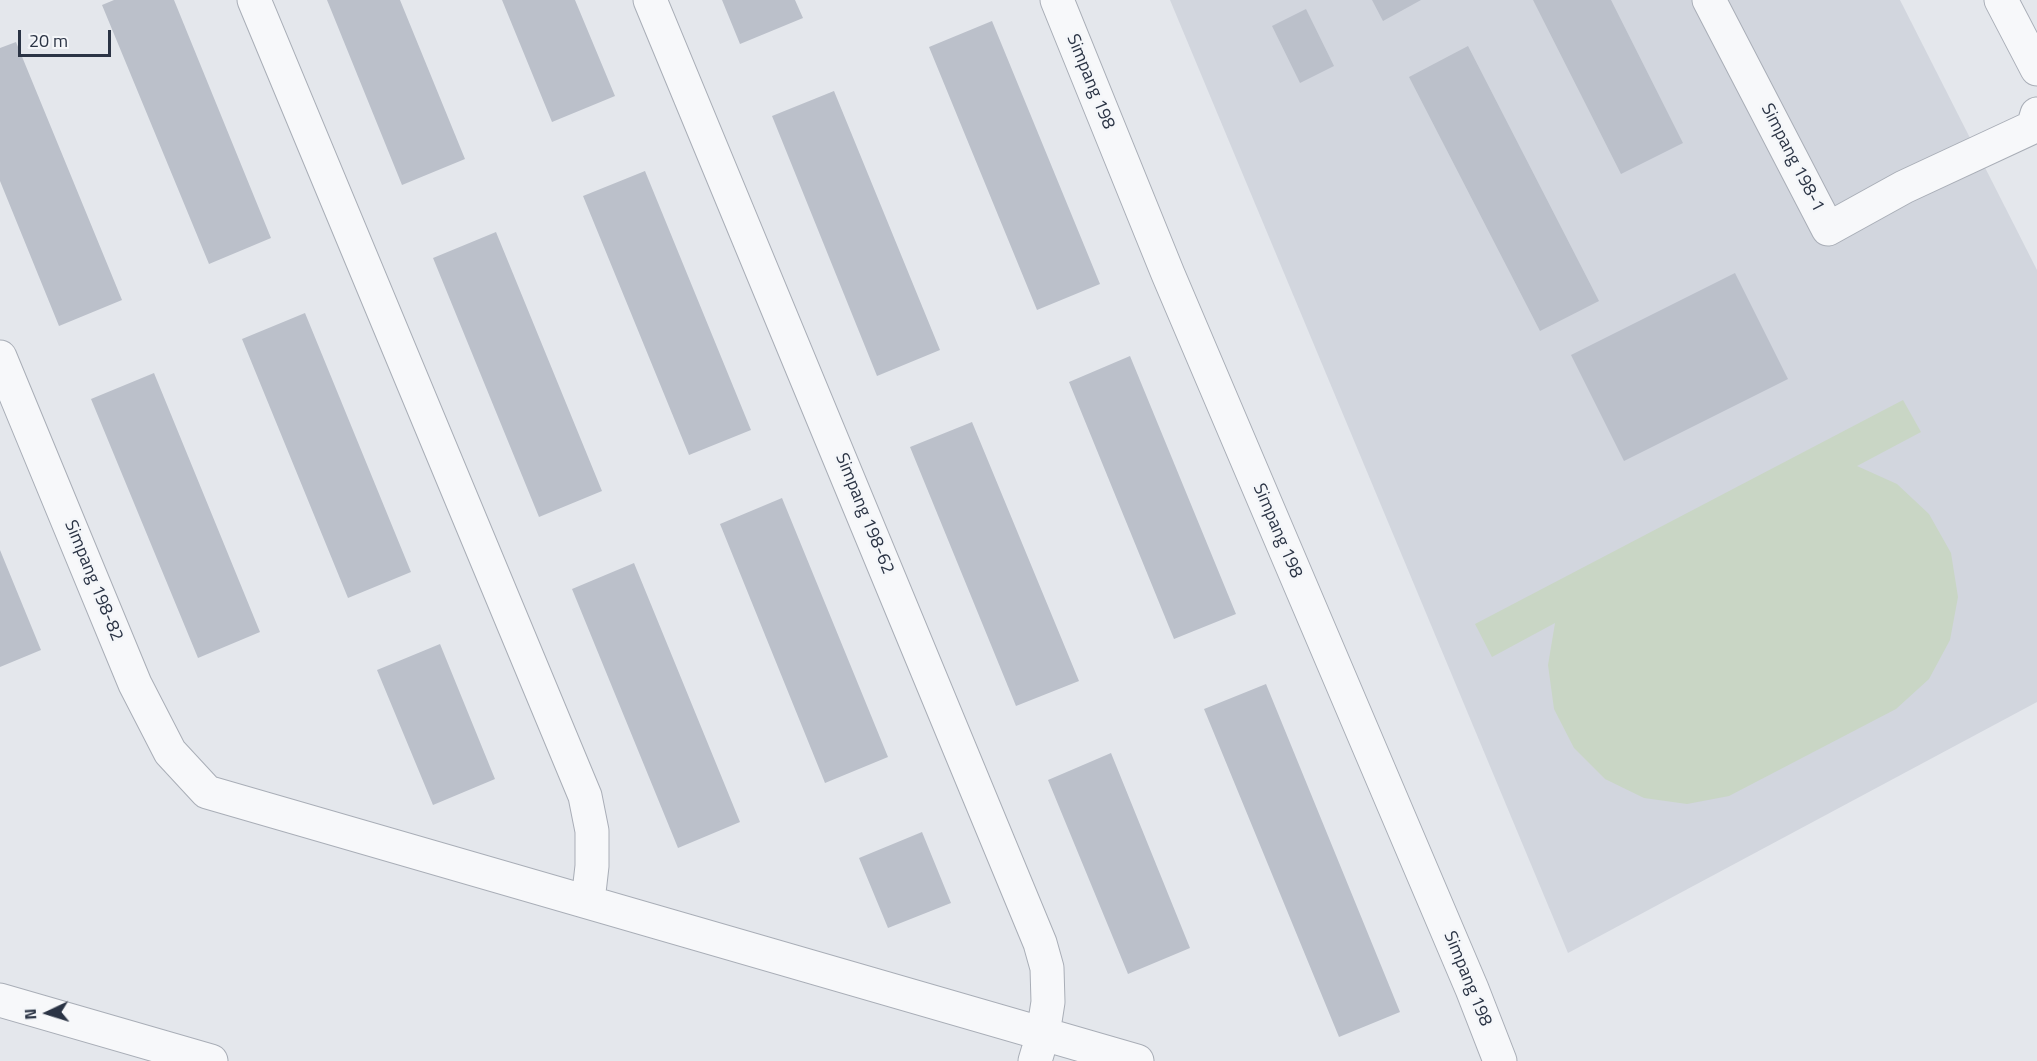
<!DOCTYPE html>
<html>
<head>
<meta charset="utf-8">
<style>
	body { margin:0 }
	#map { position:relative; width:2037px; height:1061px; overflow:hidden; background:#e4e7ec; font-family:"Titillium Web",sans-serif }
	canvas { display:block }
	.north { position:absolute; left:18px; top:983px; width:60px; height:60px; -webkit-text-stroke:4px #f4f6f9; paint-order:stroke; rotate:266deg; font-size:16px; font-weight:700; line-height:24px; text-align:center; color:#2b3445 }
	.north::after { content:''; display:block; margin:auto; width:21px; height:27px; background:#2b3445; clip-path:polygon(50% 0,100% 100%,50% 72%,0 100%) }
	.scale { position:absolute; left:18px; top:30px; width:93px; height:27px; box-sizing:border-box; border:3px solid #2b3445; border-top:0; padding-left:8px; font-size:18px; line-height:21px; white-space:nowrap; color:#2b3445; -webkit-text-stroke:4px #f4f6f9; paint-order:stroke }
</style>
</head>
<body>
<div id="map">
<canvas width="2037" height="1061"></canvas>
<div class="north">N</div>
<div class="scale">20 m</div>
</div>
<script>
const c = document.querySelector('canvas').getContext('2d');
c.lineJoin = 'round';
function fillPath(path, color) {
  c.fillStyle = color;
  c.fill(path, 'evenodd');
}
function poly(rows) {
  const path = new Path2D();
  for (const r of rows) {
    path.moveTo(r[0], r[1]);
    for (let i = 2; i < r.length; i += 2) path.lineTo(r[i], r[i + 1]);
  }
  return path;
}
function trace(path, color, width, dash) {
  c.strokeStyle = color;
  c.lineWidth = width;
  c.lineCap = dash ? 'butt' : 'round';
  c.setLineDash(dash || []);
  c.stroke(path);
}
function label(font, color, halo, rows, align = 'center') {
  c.font = font + ' "Titillium Web",sans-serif';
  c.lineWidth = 5;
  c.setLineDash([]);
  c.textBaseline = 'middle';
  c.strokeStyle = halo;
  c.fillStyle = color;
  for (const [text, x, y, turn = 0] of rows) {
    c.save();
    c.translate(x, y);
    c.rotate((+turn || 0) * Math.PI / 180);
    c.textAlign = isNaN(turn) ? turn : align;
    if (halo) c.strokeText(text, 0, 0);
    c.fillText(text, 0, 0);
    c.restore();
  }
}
fillPath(poly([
	[1170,0,1900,0,2037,270,2037,702,1568,953]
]), '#d2d6de');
fillPath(poly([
	[1903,400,1921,432,1857,466,1897,484,1929,514,1951,553,1958,597,1950,640,1929,679,1896,709,1729,796,1687,804,1644,798,1605,779,1574,748,1554,709,1548,665,1555,623,1492,657,1475,624]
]), '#c9d6c5');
fillPath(poly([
	[114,0,174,0,271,238,209,264,102,5],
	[327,0,400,0,465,159,402,185],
	[502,0,575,0,615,96,552,122],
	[722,0,795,0,803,18,740,44],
	[1372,0,1421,0,1383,21],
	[1533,0,1611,0,1683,143,1621,174],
	[1306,9,1334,66,1300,83,1272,26],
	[992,21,1100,284,1037,310,929,47],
	[16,42,122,300,59,326,0,181,0,48],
	[1468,46,1599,301,1540,331,1409,77],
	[834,91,940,350,877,376,772,116],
	[645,171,751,430,689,455,583,196],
	[496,232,602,491,539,517,433,258],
	[1735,273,1788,379,1624,461,1571,355],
	[305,313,411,572,348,598,242,339],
	[1130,356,1236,614,1174,639,1069,382],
	[154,373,260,632,198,658,91,399],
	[972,422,1079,681,1016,706,910,447],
	[782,498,888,757,825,783,720,524],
	[0,550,41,650,0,667],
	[634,563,740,822,678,848,572,589],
	[440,644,495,779,433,805,377,670],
	[1266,684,1400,1012,1339,1037,1204,709],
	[1111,753,1190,948,1128,974,1048,780],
	[922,832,951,903,888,928,859,858]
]), '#bbc0ca');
const minor = poly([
	[254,0,585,796,592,831,592,866,588,901],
	[650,0,1040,943,1047,968,1048,1002,1043,1034,1035,1061],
	[1057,0,1168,274,1472,989,1500,1061],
	[1709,0,1828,229,1904,187,2033,127,2037,114],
	[2001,0,2037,69],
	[0,357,135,684,170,752,207,792,1137,1061],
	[0,1000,211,1061]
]);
trace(minor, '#a9aeb7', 35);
trace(minor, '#f7f8fa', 33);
label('18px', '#2b3445', '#f4f6f9', [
	["Simpang 198",1090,82,68],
	["Simpang 198-1",1792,158,63],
	["Simpang 198-62",864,514,68],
	["Simpang 198",1277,531,67],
	["Simpang 198-82",93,581,68],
	["Simpang 198",1467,979,68]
]);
</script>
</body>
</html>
